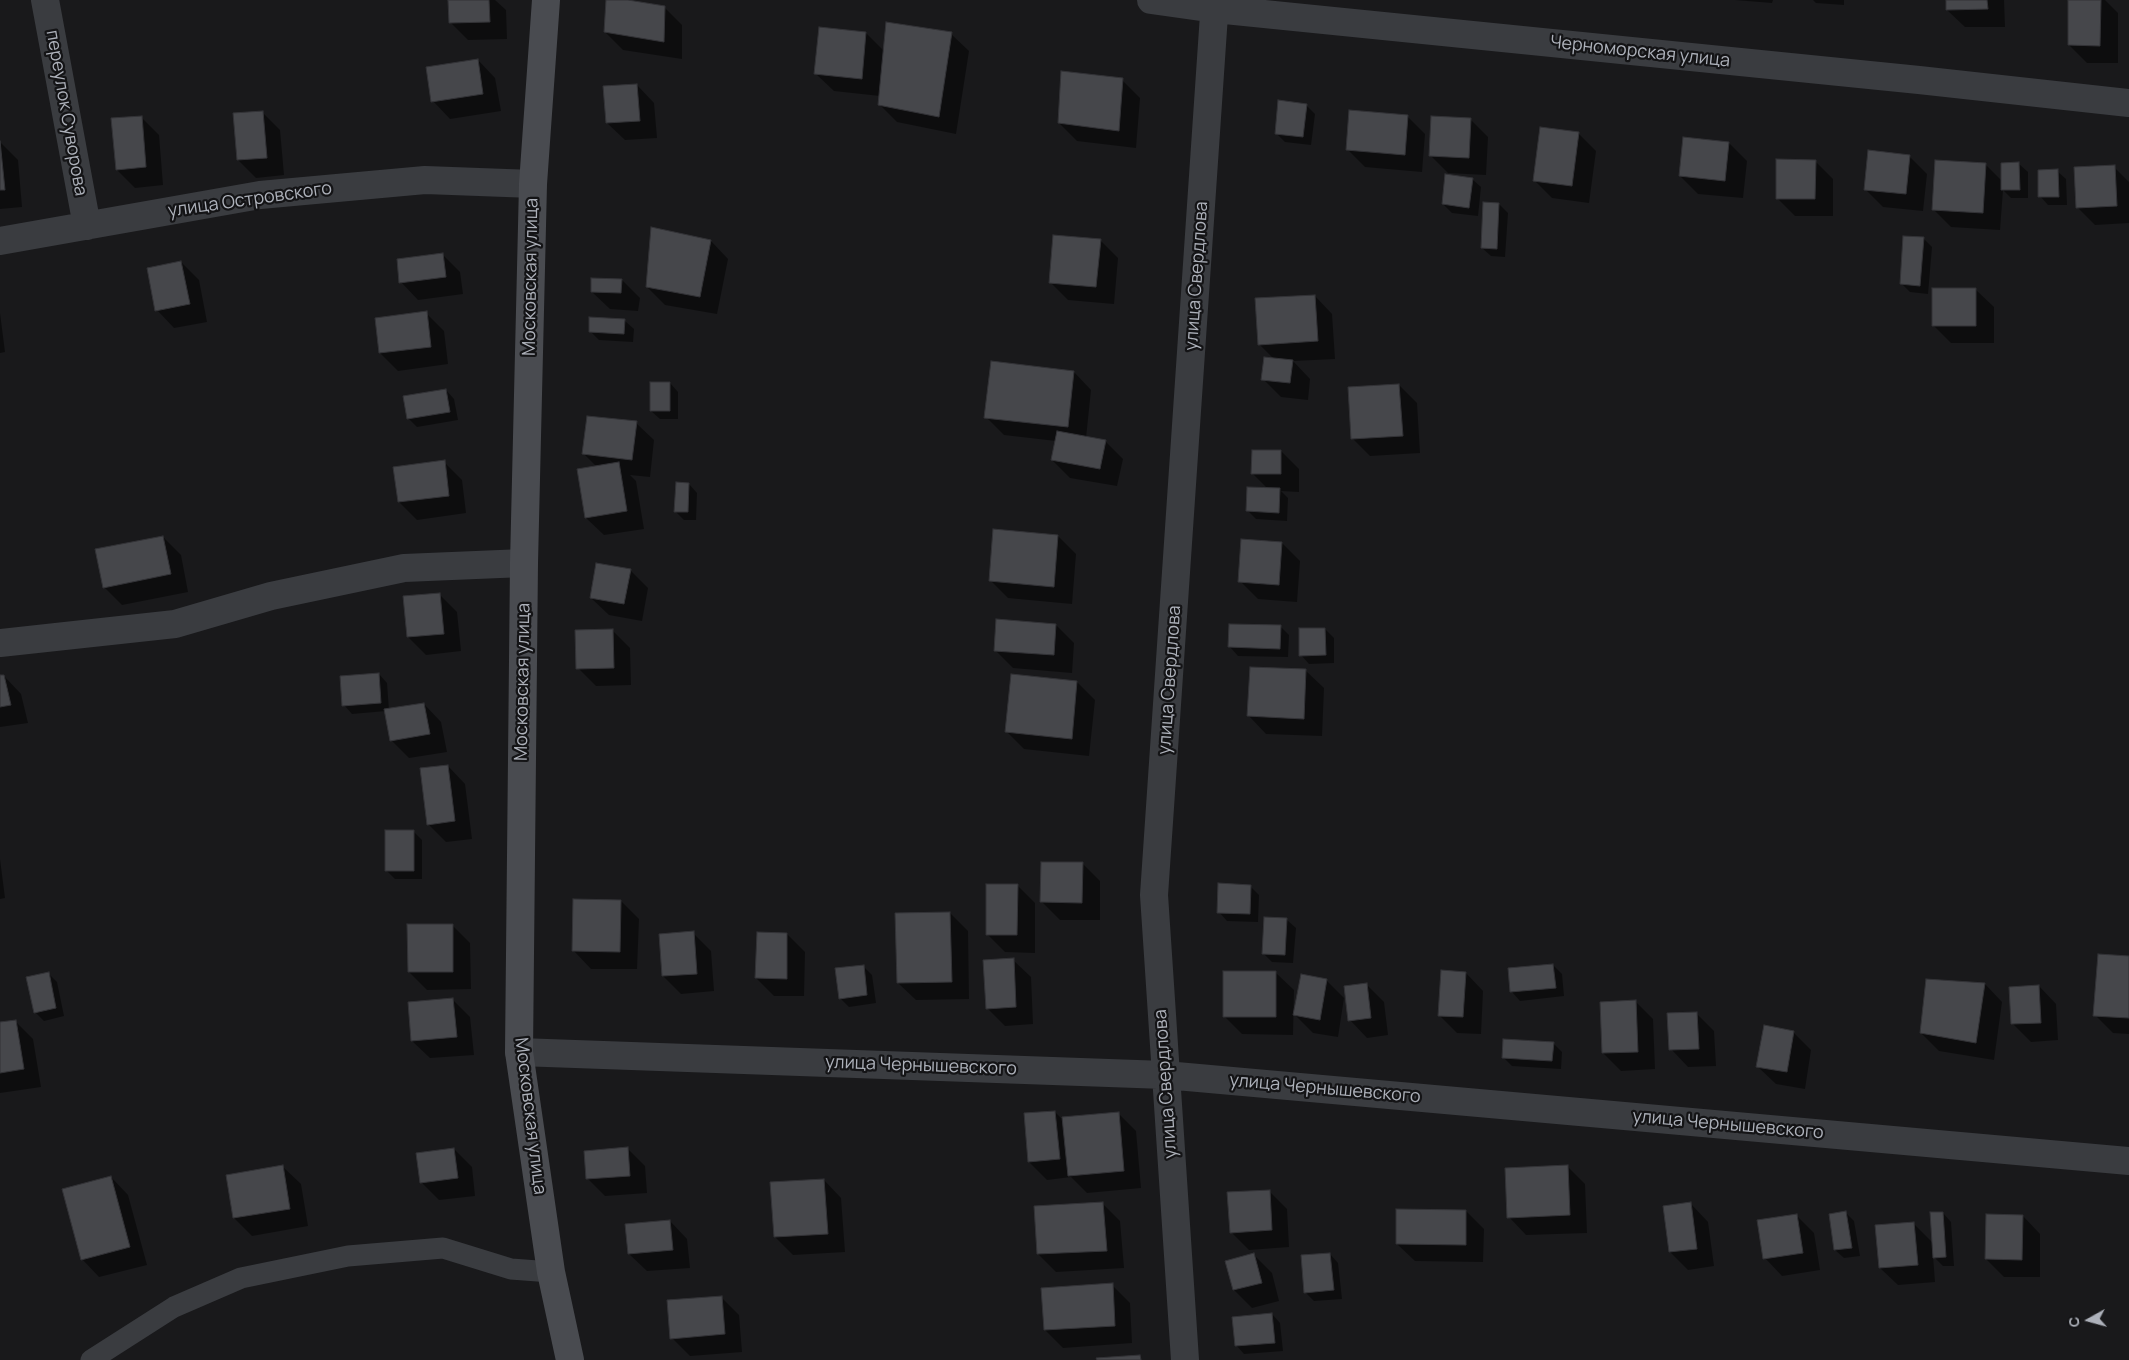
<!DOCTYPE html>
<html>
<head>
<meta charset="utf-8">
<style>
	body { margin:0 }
	#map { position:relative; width:2129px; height:1360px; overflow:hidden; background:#19191b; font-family:Manrope,sans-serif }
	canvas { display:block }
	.north { position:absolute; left:2064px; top:1295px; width:50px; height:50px; -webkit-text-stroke:4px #141416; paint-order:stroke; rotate:263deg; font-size:14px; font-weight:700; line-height:20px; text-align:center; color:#adb1ba }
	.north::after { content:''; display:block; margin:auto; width:18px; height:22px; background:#adb1ba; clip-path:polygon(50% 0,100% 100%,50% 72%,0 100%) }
</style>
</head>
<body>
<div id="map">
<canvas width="2129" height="1360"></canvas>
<div class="north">С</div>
</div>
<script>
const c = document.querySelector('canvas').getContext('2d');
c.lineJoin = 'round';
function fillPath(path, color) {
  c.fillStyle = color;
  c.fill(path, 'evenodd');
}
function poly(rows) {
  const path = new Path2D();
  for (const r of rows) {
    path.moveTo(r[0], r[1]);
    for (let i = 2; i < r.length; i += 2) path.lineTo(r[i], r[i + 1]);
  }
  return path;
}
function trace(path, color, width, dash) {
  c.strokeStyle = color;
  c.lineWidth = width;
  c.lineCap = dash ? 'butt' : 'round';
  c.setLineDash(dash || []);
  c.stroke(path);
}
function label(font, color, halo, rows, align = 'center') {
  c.font = font + ' Manrope,sans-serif';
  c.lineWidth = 4.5;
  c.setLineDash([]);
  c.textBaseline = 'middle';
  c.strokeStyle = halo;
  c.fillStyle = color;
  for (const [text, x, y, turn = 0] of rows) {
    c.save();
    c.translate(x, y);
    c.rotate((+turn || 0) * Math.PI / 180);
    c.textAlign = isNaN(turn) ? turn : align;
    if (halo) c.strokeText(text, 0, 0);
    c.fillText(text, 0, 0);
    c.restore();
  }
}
fillPath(poly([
	[450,0,495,0,506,10,507,39,468,40,450,22],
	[607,0,664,7,682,25,682,59,623,50,605,32],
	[1735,0,1773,0,1772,3],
	[1813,0,1844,0,1844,5,1816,3],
	[1947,0,2004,0,2005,27,1965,27,1947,10],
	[2069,0,2105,0,2118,13,2118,63,2087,63,2069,45],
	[866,33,885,52,951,34,969,51,956,134,897,122,879,104,880,96,834,91,816,74],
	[478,60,495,78,501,111,450,119,433,101],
	[1122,80,1140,98,1136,148,1077,141,1059,123],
	[637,85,654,103,657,138,625,140,607,123],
	[1306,105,1315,114,1311,145,1285,142,1276,133],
	[262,112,280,130,284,175,256,178,238,160],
	[1407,116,1425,134,1422,172,1365,167,1347,149],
	[141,117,159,135,163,185,135,188,117,170],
	[1470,119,1488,137,1486,175,1448,173,1430,155],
	[1578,133,1596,151,1589,203,1552,198,1534,180],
	[0,142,18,160,22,207,0,209],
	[1729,143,1747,161,1743,198,1698,194,1680,176],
	[1909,156,1927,174,1923,211,1883,207,1865,189],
	[1815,161,1833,179,1833,216,1795,216,1777,198],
	[1985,164,2002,181,2019,164,2028,172,2028,198,2011,198,2003,190,2000,230,1951,227,1933,209],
	[2114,167,2129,182,2129,223,2095,225,2077,207],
	[2057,171,2066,179,2067,205,2048,205,2040,196],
	[1472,179,1481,187,1478,216,1452,213,1443,204],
	[1499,204,1508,213,1505,257,1491,256,1482,248],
	[1924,239,1932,247,1928,294,1910,292,1901,283],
	[1100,240,1118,258,1114,304,1068,300,1050,282],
	[711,241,728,259,717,314,665,305,647,287],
	[443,255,460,272,463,294,418,300,401,282],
	[181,262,199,280,207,322,174,328,157,310],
	[622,280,640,298,638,311,610,309,592,292],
	[1976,290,1994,307,1994,343,1951,343,1933,325],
	[1315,296,1332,314,1335,359,1293,361,1310,379,1308,400,1281,397,1263,379,1274,359,1260,345],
	[0,313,5,352,0,353],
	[426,313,444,331,448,364,398,371,380,353],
	[590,318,625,321,634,329,633,342,599,340,590,331],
	[1074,372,1091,390,1086,438,1105,441,1123,459,1117,486,1070,478,1052,460,1056,441,1004,435,986,417],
	[670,383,678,392,678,419,660,419,651,411],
	[1399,385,1417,403,1420,453,1370,456,1352,438],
	[446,390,454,399,458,420,417,427,408,418],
	[636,423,654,440,650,477,630,475,636,481,644,529,604,535,586,518,597,467,584,454],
	[1281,451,1299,469,1299,492,1281,491,1288,498,1287,521,1256,519,1248,511,1268,489,1252,473],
	[444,462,462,480,466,513,417,520,399,502],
	[689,484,697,493,696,520,684,520,675,511],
	[1058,536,1076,554,1072,604,1008,598,990,580],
	[163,537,181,555,188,592,122,605,104,587],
	[1243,540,1282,543,1300,561,1297,602,1258,599,1240,581],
	[630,570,648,588,642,621,609,615,591,598],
	[439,594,457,612,461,651,426,655,408,637],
	[1056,625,1074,643,1072,673,1013,668,996,651],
	[1280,626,1289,635,1288,657,1238,656,1230,647],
	[1325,629,1334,638,1334,663,1309,664,1301,655],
	[612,630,630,648,631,685,596,686,578,668],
	[1306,671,1324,688,1322,736,1266,734,1249,716],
	[379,674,387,683,389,710,424,704,441,722,447,752,409,758,391,740,386,711,352,714,344,705],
	[1012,675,1077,682,1095,700,1089,756,1024,749,1006,731],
	[4,676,21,694,28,723,0,727,0,677],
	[448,766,465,784,472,839,446,842,428,824],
	[413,831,422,840,422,879,395,879,386,870],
	[0,859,5,898,0,899],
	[1082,863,1100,881,1100,920,1060,920,1042,902],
	[1017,885,1035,903,1035,953,1005,952,987,934],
	[1250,886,1259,895,1258,922,1227,921,1219,912],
	[621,901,639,919,637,969,591,969,574,951],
	[950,913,968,931,969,999,916,1000,898,983],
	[1265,918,1287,920,1296,928,1293,963,1272,962,1263,953],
	[452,925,470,943,471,989,427,990,409,972],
	[693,933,711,951,714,991,681,994,663,976],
	[787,934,805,952,804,996,774,996,756,978],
	[2129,957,2129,1034,2113,1033,2095,1015],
	[1013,960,1031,977,1033,1024,1005,1026,987,1008],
	[1553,965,1562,974,1564,996,1520,1001,1512,992,1509,970],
	[863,966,872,975,876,1003,849,1007,840,998],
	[48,973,57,982,64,1016,44,1021,35,1012],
	[1276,973,1294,990,1293,1035,1242,1034,1224,1016],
	[1466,973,1483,991,1481,1034,1457,1033,1439,1015],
	[1326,980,1344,998,1338,1037,1313,1033,1294,1014],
	[1366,984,1384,1002,1388,1035,1367,1038,1350,1020],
	[1985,984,2002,1002,1994,1060,1939,1051,1921,1033],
	[2039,986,2056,1004,2058,1040,2031,1042,2013,1024],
	[453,1000,470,1017,474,1055,430,1058,412,1041],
	[1635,1001,1653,1019,1655,1069,1621,1071,1603,1053],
	[1696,1013,1714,1031,1716,1066,1688,1067,1671,1049],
	[15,1021,33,1039,41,1087,0,1093,0,1023],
	[1793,1032,1811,1050,1805,1089,1776,1084,1758,1067],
	[1553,1043,1562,1052,1561,1069,1512,1066,1503,1057],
	[1055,1112,1061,1118,1118,1113,1136,1131,1141,1188,1087,1193,1071,1177,1047,1180,1029,1162],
	[627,1148,645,1166,647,1193,605,1196,587,1178],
	[454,1149,472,1167,475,1196,439,1200,421,1182],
	[1567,1166,1585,1184,1587,1233,1526,1235,1509,1217],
	[283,1167,301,1184,308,1226,252,1236,234,1218],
	[111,1177,128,1195,147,1265,99,1277,82,1259],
	[824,1180,841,1198,845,1252,793,1255,775,1237],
	[1269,1191,1287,1209,1289,1247,1249,1250,1231,1232],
	[1102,1203,1120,1221,1124,1268,1056,1272,1038,1254],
	[1691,1204,1708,1222,1714,1266,1688,1270,1670,1252],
	[1466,1211,1484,1229,1483,1262,1415,1261,1397,1244],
	[1846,1213,1854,1221,1860,1256,1844,1258,1835,1250],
	[1943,1213,1951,1222,1954,1266,1943,1266,1933,1256,1935,1282,1898,1285,1880,1268,1913,1223,1933,1243],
	[1796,1215,1814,1233,1820,1270,1782,1276,1765,1258],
	[2023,1216,2040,1234,2040,1277,2004,1277,1986,1259],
	[670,1221,687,1239,690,1268,647,1271,629,1254],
	[1330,1254,1338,1263,1342,1299,1314,1301,1305,1292],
	[1254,1255,1272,1273,1279,1301,1252,1308,1234,1290,1227,1262],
	[1112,1285,1130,1303,1132,1343,1063,1348,1045,1330],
	[721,1297,739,1315,742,1352,690,1356,672,1338],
	[1272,1314,1280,1323,1283,1351,1244,1354,1236,1345]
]), '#0007');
const building = poly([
	[448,0,489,0,490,22,449,23,448,0],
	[606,0,628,0,665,6,664,42,604,32,606,0],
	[1946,0,1987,0,1988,9,1946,10,1946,0],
	[2068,0,2101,0,2100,46,2068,45,2068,0],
	[886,22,952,32,939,117,878,105,886,22],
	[819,27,866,32,862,79,814,74,819,27],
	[478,59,483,94,431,102,426,67,478,59],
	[1061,71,1123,78,1119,131,1058,123,1061,71],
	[637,84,640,121,606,123,603,86,637,84],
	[1278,100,1307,104,1303,137,1275,134,1278,100],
	[1349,110,1408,115,1405,155,1346,150,1349,110],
	[263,111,267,158,237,160,233,113,263,111],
	[142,116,146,167,116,170,111,118,142,116],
	[1431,116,1471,118,1469,158,1429,156,1431,116],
	[1540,127,1579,132,1572,186,1533,181,1540,127],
	[1683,137,1729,142,1725,181,1679,176,1683,137],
	[0,141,5,190,0,190,0,141],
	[1868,150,1910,155,1906,194,1864,190,1868,150],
	[1776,159,1816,160,1815,199,1776,199,1776,159],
	[1935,160,1986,163,1983,213,1932,210,1935,160],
	[2019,162,2020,190,2001,190,2001,163,2019,162],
	[2115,165,2117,206,2076,208,2074,167,2115,165],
	[2058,169,2059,197,2038,197,2038,170,2058,169],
	[1445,174,1473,178,1469,208,1442,204,1445,174],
	[1483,202,1499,203,1497,249,1481,248,1483,202],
	[651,227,711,240,700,297,646,287,651,227],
	[1053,235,1101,239,1096,287,1049,283,1053,235],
	[1903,236,1924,237,1920,286,1900,284,1903,236],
	[443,253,446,277,399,283,397,259,443,253],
	[181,261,190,304,155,311,147,268,181,261],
	[591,278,622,279,621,293,591,292,591,278],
	[1932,288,1976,288,1976,326,1932,326,1932,288],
	[1315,295,1318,341,1258,345,1255,298,1315,295],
	[427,311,431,347,379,353,375,318,427,311],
	[589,317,625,319,624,334,589,332,589,317],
	[1264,357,1293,360,1290,383,1261,380,1264,357],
	[991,361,1074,371,1068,427,984,418,991,361],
	[650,382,670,382,670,411,650,411,650,382],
	[1399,384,1403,436,1351,439,1348,387,1399,384],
	[446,389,450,412,407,419,403,396,446,389],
	[587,416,637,421,632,460,582,454,587,416],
	[1057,431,1106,440,1100,469,1051,460,1057,431],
	[1252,450,1281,450,1281,474,1251,474,1252,450],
	[445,460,449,496,398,502,393,467,445,460],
	[619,462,627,511,585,518,577,469,619,462],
	[676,482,689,483,688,512,674,512,676,482],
	[1247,487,1280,488,1279,513,1246,511,1247,487],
	[993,529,1058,535,1054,587,989,581,993,529],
	[163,536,171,574,103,588,95,549,163,536],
	[1241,539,1282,542,1279,585,1238,582,1241,539],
	[596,563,631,569,624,604,590,598,596,563],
	[440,593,444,634,407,637,403,596,440,593],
	[996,619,1056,624,1054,655,994,651,996,619],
	[1229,624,1281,625,1280,649,1228,647,1229,624],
	[1299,628,1325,628,1326,655,1299,656,1299,628],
	[613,629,614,668,576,669,575,630,613,629],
	[1250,667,1306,669,1304,719,1247,716,1250,667],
	[379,673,381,703,342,706,340,676,379,673],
	[1011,674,1077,681,1072,739,1005,732,1011,674],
	[0,675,4,675,11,705,0,707,0,675],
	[424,703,430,734,390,741,384,709,424,703],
	[448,765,455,821,427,825,420,768,448,765],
	[385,830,414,830,414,871,385,871,385,830],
	[1041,862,1083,862,1082,903,1040,902,1041,862],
	[1218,883,1251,885,1250,914,1217,913,1218,883],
	[986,884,1018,884,1017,935,986,935,986,884],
	[573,899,621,900,620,952,572,951,573,899],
	[950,912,952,982,897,983,895,913,950,912],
	[1264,917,1287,918,1285,955,1262,954,1264,917],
	[407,924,453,924,453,972,408,972,407,924],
	[694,931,697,974,662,976,659,934,694,931],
	[757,932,787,933,787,979,755,978,757,932],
	[2098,954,2129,956,2129,1018,2093,1016,2098,954],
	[1014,958,1016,1007,986,1009,983,960,1014,958],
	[1553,964,1556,988,1510,992,1508,968,1553,964],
	[864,965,867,995,839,999,835,968,864,965],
	[1441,970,1466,972,1463,1017,1438,1016,1441,970],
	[1223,971,1276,971,1276,1017,1223,1017,1223,971],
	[49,972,56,1008,34,1013,26,977,49,972],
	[1301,974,1327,979,1320,1020,1293,1015,1301,974],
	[1926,979,1985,983,1976,1043,1920,1033,1926,979],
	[1367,983,1371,1018,1348,1021,1344,986,1367,983],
	[2039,985,2041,1023,2011,1024,2009,987,2039,985],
	[453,998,457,1037,411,1041,408,1002,453,998],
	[1636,1000,1638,1052,1602,1053,1600,1002,1636,1000],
	[1697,1012,1699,1049,1669,1050,1667,1013,1697,1012],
	[16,1020,24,1069,0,1073,0,1022,16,1020],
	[1764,1025,1794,1031,1787,1072,1756,1067,1764,1025],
	[1503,1039,1554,1042,1552,1061,1502,1058,1503,1039],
	[1055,1111,1060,1159,1028,1162,1024,1113,1055,1111],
	[1119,1112,1124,1171,1068,1176,1062,1117,1119,1112],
	[628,1147,630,1176,586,1179,584,1151,628,1147],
	[454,1148,458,1178,420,1183,416,1153,454,1148],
	[283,1165,290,1209,233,1218,226,1175,283,1165],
	[1568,1165,1570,1215,1507,1218,1505,1168,1568,1165],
	[111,1176,130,1247,81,1260,62,1189,111,1176],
	[824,1179,828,1234,774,1237,770,1182,824,1179],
	[1270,1190,1272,1230,1230,1233,1227,1192,1270,1190],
	[1103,1202,1107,1251,1037,1254,1034,1206,1103,1202],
	[1691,1202,1697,1249,1669,1252,1663,1206,1691,1202],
	[1396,1209,1466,1210,1466,1245,1396,1244,1396,1209],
	[1846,1211,1852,1248,1834,1250,1829,1214,1846,1211],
	[1930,1212,1943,1212,1946,1257,1933,1258,1930,1212],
	[1797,1214,1803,1253,1763,1259,1757,1220,1797,1214],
	[1986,1214,2023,1215,2022,1260,1985,1259,1986,1214],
	[670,1220,673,1250,628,1254,625,1224,670,1220],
	[1914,1222,1918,1265,1879,1268,1875,1225,1914,1222],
	[1254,1253,1262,1283,1233,1290,1225,1261,1254,1253],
	[1330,1253,1334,1290,1304,1293,1301,1255,1330,1253],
	[1113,1283,1115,1326,1044,1330,1041,1288,1113,1283],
	[722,1296,725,1334,670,1339,667,1300,722,1296],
	[1272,1313,1275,1343,1235,1346,1232,1317,1272,1313],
	[1140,1355,1141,1360,1097,1360,1096,1358,1140,1355]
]);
fillPath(building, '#46474b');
trace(building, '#333337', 1);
trace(poly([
	[91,1360,174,1307,241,1278,348,1256,443,1248,511,1269,551,1272]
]), '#3a3c40', 21);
trace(poly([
	[45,0,87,226],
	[1151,0,1215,9,1919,80,2129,103],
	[0,241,260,195,425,180,533,184],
	[0,643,175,624,271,596,404,568,524,563],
	[519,1052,1165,1075,2129,1161],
	[1185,1360,1154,895,1215,0]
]), '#3a3c40', 28);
trace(poly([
	[546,0,533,184,524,563,519,1052,551,1272,570,1360]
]), '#494b50', 28);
label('18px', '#adb1ba', '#141416', [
	["Черноморская улица",1640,52,6],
	["переулок Суворова",66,113,80],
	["улица Островского",250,200,-8],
	["улица Свердлова",1197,276,-86],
	["Московская улица",531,277,-89],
	["улица Свердлова",1170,680,-86],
	["Московская улица",523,682,-89],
	["улица Чернышевского",921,1066,2],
	["улица Свердлова",1166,1084,-94],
	["улица Чернышевского",1325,1089,5],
	["Московская улица",530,1116,83],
	["улица Чернышевского",1728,1125,5]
]);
</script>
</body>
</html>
